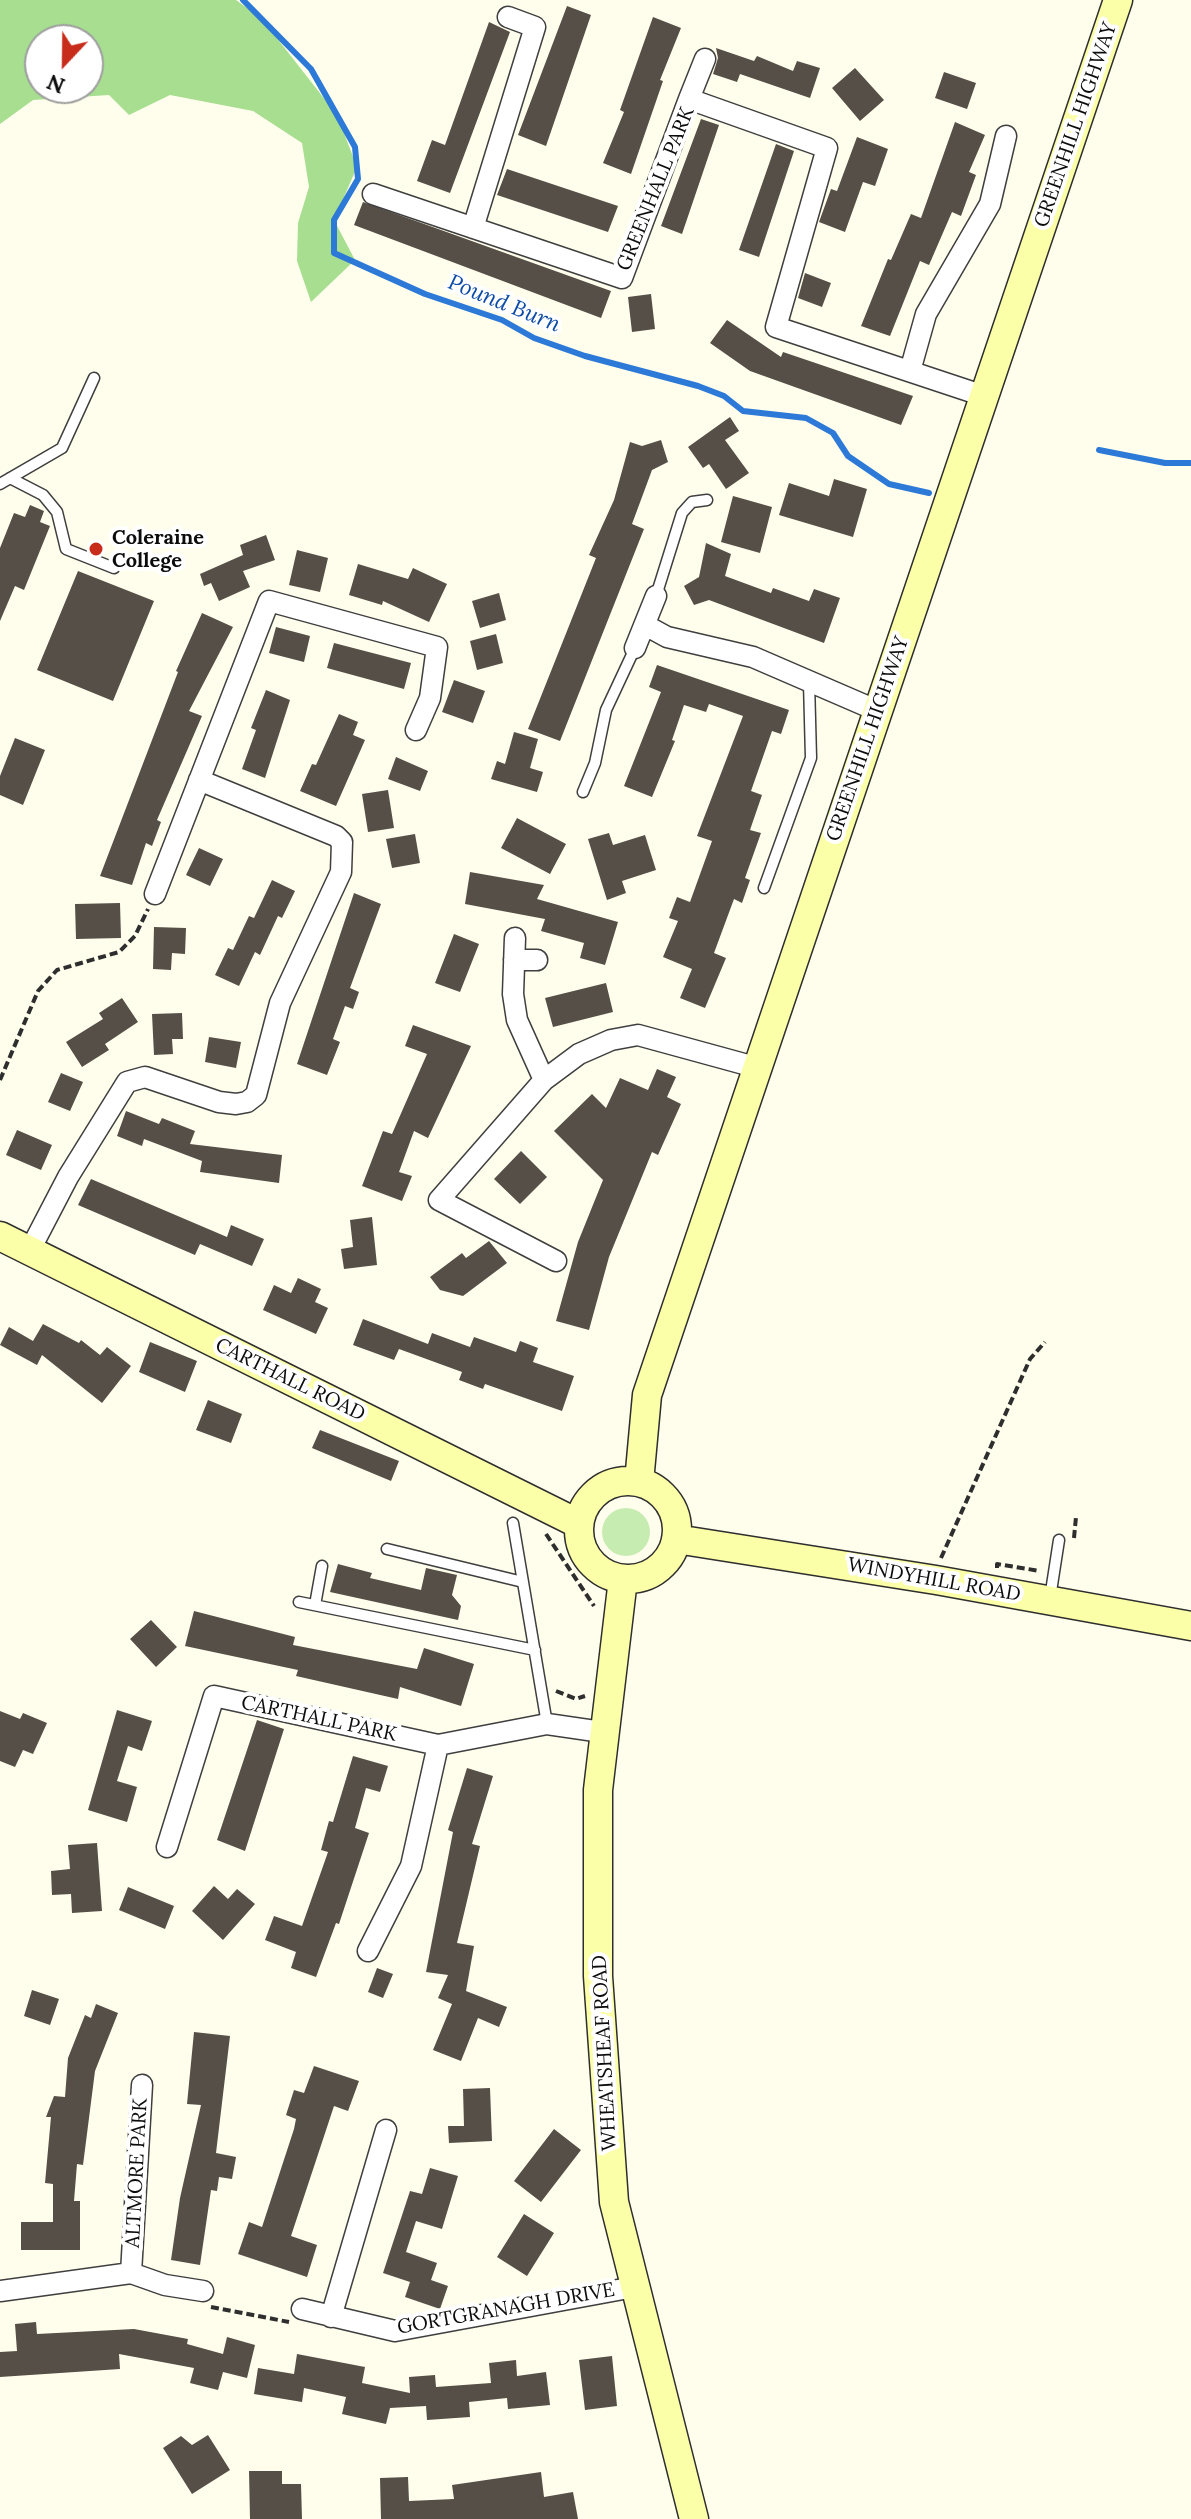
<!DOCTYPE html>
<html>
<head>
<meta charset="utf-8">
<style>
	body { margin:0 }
	#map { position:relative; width:1191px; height:2519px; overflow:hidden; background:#fffeec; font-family:Lora,serif }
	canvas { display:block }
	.north { position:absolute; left:24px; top:24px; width:80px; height:80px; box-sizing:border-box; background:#fff; border:2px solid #9e9e9e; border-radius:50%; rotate:202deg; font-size:22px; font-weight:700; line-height:32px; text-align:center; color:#0c0c0c }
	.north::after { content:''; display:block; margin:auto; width:28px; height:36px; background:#c72d1a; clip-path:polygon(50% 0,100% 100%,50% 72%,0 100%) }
</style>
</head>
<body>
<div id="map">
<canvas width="1191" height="2519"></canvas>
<div class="north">N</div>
</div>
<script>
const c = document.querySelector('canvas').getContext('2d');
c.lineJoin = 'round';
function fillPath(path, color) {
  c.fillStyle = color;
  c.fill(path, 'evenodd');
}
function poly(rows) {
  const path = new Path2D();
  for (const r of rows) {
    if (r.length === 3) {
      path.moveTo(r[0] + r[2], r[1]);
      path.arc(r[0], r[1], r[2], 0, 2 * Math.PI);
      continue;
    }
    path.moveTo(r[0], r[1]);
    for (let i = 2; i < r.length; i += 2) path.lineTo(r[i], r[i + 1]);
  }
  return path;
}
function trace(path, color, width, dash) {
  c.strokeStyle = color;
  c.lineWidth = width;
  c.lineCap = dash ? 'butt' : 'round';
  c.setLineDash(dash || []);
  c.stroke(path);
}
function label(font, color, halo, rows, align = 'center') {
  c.font = font + ' Lora,serif';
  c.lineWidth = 8;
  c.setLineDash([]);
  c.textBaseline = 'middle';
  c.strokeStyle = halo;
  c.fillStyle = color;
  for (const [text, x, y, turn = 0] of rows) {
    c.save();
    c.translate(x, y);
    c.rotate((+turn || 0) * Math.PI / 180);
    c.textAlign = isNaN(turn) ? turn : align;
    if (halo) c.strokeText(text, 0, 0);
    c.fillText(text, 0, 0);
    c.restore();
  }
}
fillPath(poly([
	[626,1532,24]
]), '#c7ecb2');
fillPath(poly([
	[0,0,236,0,262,19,337,115,357,167,334,220,355,260,311,302,297,261,298,223,309,187,302,143,253,111,170,95,129,115,109,95,33,100,0,124],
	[40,40,88,40,88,88,40,88]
]), '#a7de90');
trace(poly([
	[243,0,311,69,355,147,358,179,334,220,334,253,425,294,502,320,534,338,585,356,698,386,724,396,743,411,806,418,833,433,848,456,889,484,929,493],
	[1099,450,1165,463,1191,463]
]), '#2d79d7', 6);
fillPath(poly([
	[567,6,591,15,546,146,518,135],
	[653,17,681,28,660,80,663,81,631,174,603,163,624,112,620,110],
	[489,22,510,32,450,193,417,181,432,140,445,145],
	[716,48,754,61,757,56,793,71,797,61,820,68,810,98,740,74,737,82,713,74,718,58],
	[855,68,884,100,860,121,832,88],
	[944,72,976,83,967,109,935,98],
	[701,119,719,125,682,234,661,226],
	[955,122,985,135,969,172,976,175,961,216,952,212,929,265,920,261,890,336,861,326,888,259,891,260,911,214,921,218],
	[857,137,888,149,875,186,863,182,845,232,819,222,831,189,837,191],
	[776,144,794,151,759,257,739,250],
	[507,169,618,206,608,232,497,195],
	[363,202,611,291,601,318,354,225],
	[805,273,831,283,822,307,798,298],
	[651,294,655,329,632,332,628,297],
	[727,320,781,357,783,352,913,396,901,425,750,371,710,343],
	[730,417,739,431,725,440,749,473,726,489,709,464,703,468,688,447],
	[661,440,668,462,652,470,632,524,644,529,560,741,528,729,596,558,589,555,614,500,630,442,642,446],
	[834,479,867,489,853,537,779,515,789,483,829,496],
	[733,496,772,507,760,553,721,542],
	[30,505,44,511,40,522,50,526,24,590,15,586,0,621,0,548,14,513,25,517],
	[266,535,275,560,243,571,250,587,219,601,211,583,204,586,200,574,243,555,240,545],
	[706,543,731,554,725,576,771,593,773,588,809,601,814,589,840,598,824,643,709,600,694,605,684,586,699,577],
	[297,550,328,558,320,592,289,585],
	[358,564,408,579,413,568,447,584,429,622,383,601,382,605,349,595],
	[78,571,154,601,113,701,37,670],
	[499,593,506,620,480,628,472,601],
	[202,613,233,627,189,711,202,716,157,820,161,822,152,846,146,843,132,885,100,876,178,672,176,671],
	[276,627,310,636,304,662,269,653],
	[496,634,503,663,477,670,470,641],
	[334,643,411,663,404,689,327,668],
	[657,665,789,710,781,734,772,731,751,791,762,795,750,830,761,833,745,878,750,880,742,903,734,899,714,953,726,958,705,1008,680,998,692,969,663,957,678,921,669,918,677,897,690,902,712,841,697,836,743,716,709,704,706,712,684,705,672,740,675,741,652,797,624,786,661,692,649,687],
	[454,680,485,691,473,723,442,712],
	[266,690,290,700,265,778,242,769,256,730,251,728],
	[339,714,358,722,353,735,365,740,336,806,300,791,312,764,316,765],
	[514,732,538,739,530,768,543,772,537,792,491,779,497,761,505,764],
	[15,738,45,750,23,805,0,795,0,776],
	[396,757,428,771,420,791,388,779],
	[388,790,394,828,368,832,362,794],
	[517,818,566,844,550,874,501,848],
	[609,833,613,845,645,835,656,870,622,881,626,893,607,900,588,839],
	[415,834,420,863,392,868,386,839],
	[199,848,223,859,210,886,186,875],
	[470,872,544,885,537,899,618,922,605,965,580,958,584,943,541,931,545,919,465,904],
	[272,880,295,891,282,918,278,916,260,955,255,952,239,986,215,975,228,948,233,950,249,916,254,918],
	[354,893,381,904,350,988,359,992,353,1009,345,1006,333,1039,340,1042,327,1075,297,1064],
	[120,903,121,938,76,939,75,904],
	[154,927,186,928,185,954,172,953,171,970,153,969],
	[454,934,479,944,460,992,435,983],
	[606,983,613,1012,553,1027,545,998],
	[122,998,138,1022,105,1044,109,1050,82,1067,66,1042,103,1019,99,1013],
	[182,1013,183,1039,172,1039,173,1054,154,1055,152,1014],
	[413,1025,471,1046,428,1138,414,1131,399,1172,412,1176,402,1201,362,1186,383,1131,392,1134,427,1054,405,1046],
	[209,1037,241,1042,236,1068,205,1062],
	[657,1069,676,1077,667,1097,681,1104,658,1155,652,1152,609,1257,589,1330,556,1321,578,1242,603,1180,554,1131,592,1094,606,1108,620,1078,648,1090],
	[61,1073,83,1082,70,1111,48,1102],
	[126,1111,159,1124,162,1118,195,1131,190,1144,282,1155,279,1183,200,1172,202,1161,144,1139,142,1146,117,1136],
	[17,1130,52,1145,41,1170,6,1155],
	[521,1151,547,1177,520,1204,494,1179],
	[91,1179,227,1237,231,1225,264,1239,252,1266,200,1244,195,1255,78,1205],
	[372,1217,377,1265,344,1269,341,1249,353,1247,350,1220],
	[489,1241,507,1263,463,1296,440,1290,430,1277,462,1253,466,1258],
	[298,1278,321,1289,315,1302,328,1308,316,1334,263,1310,274,1285,291,1293],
	[363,1319,428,1344,432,1333,470,1347,474,1337,516,1352,520,1341,538,1348,533,1362,574,1376,562,1411,485,1384,483,1389,459,1380,462,1372,399,1349,394,1360,353,1345],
	[43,1324,79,1343,81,1340,100,1355,107,1347,131,1366,102,1403,42,1355,37,1365,0,1345,9,1327,33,1341],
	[150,1342,197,1361,185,1392,139,1372],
	[208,1400,242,1414,231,1443,196,1430],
	[320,1430,399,1461,391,1481,312,1448],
	[338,1564,372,1573,370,1578,421,1590,426,1568,457,1575,452,1595,461,1606,458,1620,330,1592],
	[194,1611,295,1637,293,1645,417,1669,424,1648,474,1664,461,1706,400,1687,398,1699,296,1676,298,1670,185,1646],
	[151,1620,177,1647,156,1667,130,1639],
	[117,1710,152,1721,142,1751,128,1746,117,1781,137,1787,127,1822,88,1810],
	[0,1711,20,1719,23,1713,47,1723,33,1754,23,1750,15,1767,0,1761],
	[257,1720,284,1729,245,1851,217,1840],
	[353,1756,388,1766,380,1792,366,1788,355,1828,369,1833,339,1924,336,1923,316,1977,291,1968,296,1952,265,1940,274,1916,302,1926,328,1852,321,1850,329,1821,333,1822],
	[467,1768,493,1776,472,1844,480,1846,457,1943,474,1946,466,1991,507,2007,499,2027,478,2018,461,2061,433,2050,452,2004,438,1998,448,1975,426,1972,453,1832,448,1830],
	[97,1843,102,1911,72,1913,71,1894,52,1895,51,1871,70,1869,68,1845],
	[214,1886,228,1899,237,1889,255,1904,223,1940,192,1911],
	[128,1887,174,1906,165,1929,119,1910],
	[377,1968,393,1974,383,1998,368,1992],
	[32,1990,59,1999,50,2025,24,2016],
	[96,2004,118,2013,95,2071,83,2165,77,2164,74,2201,80,2201,80,2250,21,2250,21,2222,53,2222,53,2184,45,2183,51,2117,46,2117,54,2096,65,2097,68,2058,85,2015,91,2018],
	[194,2032,230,2036,216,2153,236,2157,232,2179,219,2177,217,2191,211,2190,200,2265,171,2260,180,2198,201,2105,187,2104],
	[314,2066,359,2081,348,2111,334,2106,291,2236,317,2245,307,2277,238,2254,249,2222,262,2227,294,2129,296,2119,286,2115,294,2090,304,2093],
	[490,2088,492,2141,449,2143,448,2126,464,2126,463,2089],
	[554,2129,581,2150,541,2202,514,2181],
	[430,2168,458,2176,442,2229,416,2221,406,2252,437,2263,431,2280,448,2286,440,2309,405,2297,410,2282,383,2273,410,2191,422,2194],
	[524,2214,554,2233,527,2276,497,2257],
	[36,2322,37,2334,134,2329,188,2339,187,2344,223,2354,227,2337,255,2345,247,2378,223,2372,218,2390,190,2383,194,2368,119,2354,120,2369,0,2377,0,2352,17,2351,15,2324],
	[297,2354,365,2367,362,2383,410,2393,409,2377,435,2375,436,2387,491,2383,489,2363,516,2360,517,2376,546,2372,550,2405,508,2409,507,2398,469,2402,470,2417,427,2420,426,2406,390,2408,386,2424,342,2414,346,2397,304,2388,302,2402,254,2394,258,2368,294,2374],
	[612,2356,617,2406,585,2410,579,2360],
	[208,2435,230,2470,192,2494,163,2448,181,2436,192,2445],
	[249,2471,282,2471,282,2484,301,2484,302,2519,250,2519],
	[541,2472,544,2497,573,2492,578,2519,381,2519,380,2478,408,2477,409,2501,454,2499,452,2485]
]), '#564f48');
const service = poly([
	[10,478,43,495,57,512,66,549,114,568],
	[0,484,62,448,94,378],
	[656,596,682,513,692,502,707,500],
	[583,792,595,763,606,710,635,648],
	[764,888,811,758,809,682],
	[513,1523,547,1724],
	[387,1549,523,1582],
	[1050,1598,1059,1540],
	[299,1602,535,1650],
	[315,1605,322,1566]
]);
const minor = poly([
	[689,99,705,59],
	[373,194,622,278,689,99,827,148,776,327,984,396],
	[473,228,535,27,508,17],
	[910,371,926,314,990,204,1006,136],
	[645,625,667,637,753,657,878,711],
	[635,648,656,596],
	[155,894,269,601,437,647,430,698,416,730],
	[515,938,513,994,517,1020,544,1080],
	[514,960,537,960],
	[30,1250,68,1177,127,1082,145,1077,219,1102,236,1104,247,1102,256,1095,280,1003,341,872,342,842,336,836,199,780],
	[556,1261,439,1200,544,1080,579,1054,611,1040,638,1035,755,1067],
	[167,1847,214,1696,438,1745,547,1724,602,1732],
	[368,1951,411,1866,438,1745],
	[131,2273,165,2285,203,2291],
	[0,2291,131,2273,142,2085],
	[302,2309,395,2331,634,2287],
	[331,2317,386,2130]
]);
const secondary = poly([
	[0,1236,579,1524],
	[628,1530,49],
	[639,1482,647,1395,1118,0],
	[676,1539,936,1580,1191,1626],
	[623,1579,598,1790,598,1976,614,2202,694,2519]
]);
trace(service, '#3f3f3f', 13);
trace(minor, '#3f3f3f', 23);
trace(secondary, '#2e2e2e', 31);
trace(poly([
	[0,1080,38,991,57,970,119,952,135,936,148,909],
	[546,1534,594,1606],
	[1074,1538,1076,1517],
	[941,1558,1030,1359,1045,1342],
	[997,1568,997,1564,1040,1571],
	[556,1691,576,1699,585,1696],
	[211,2307,289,2322]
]), '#2e2e2e', 4, [8, 4]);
trace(service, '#fff', 10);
trace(minor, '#fff', 20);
trace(secondary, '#fbffa7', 28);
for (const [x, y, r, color] of [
	[96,549,8,"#c72d1a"]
]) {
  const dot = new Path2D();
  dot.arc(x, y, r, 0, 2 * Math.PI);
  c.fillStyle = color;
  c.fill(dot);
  trace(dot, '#fff', 3);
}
label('20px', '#0c0c0c', '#fff', [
	["GREENHILL HIGHWAY",1076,125,-71],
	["GREENHALL PARK",656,189,-68],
	["GREENHILL HIGHWAY",868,739,-71],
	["CARTHALL ROAD",290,1380,26],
	["WINDYHILL ROAD",934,1580,10],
	["CARTHALL PARK",319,1719,12],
	["WHEATSHEAF ROAD",605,2053,-93],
	["ALTMORE PARK",137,2173,-87],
	["GORTGRANAGH DRIVE",506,2309,-10]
]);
label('bold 20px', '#0c0c0c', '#fff', [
	["Coleraine",112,538],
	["College",112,561]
], 'left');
label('italic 22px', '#0d4ba7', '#fff', [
	["Pound Burn",504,304,22]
]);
</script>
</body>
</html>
